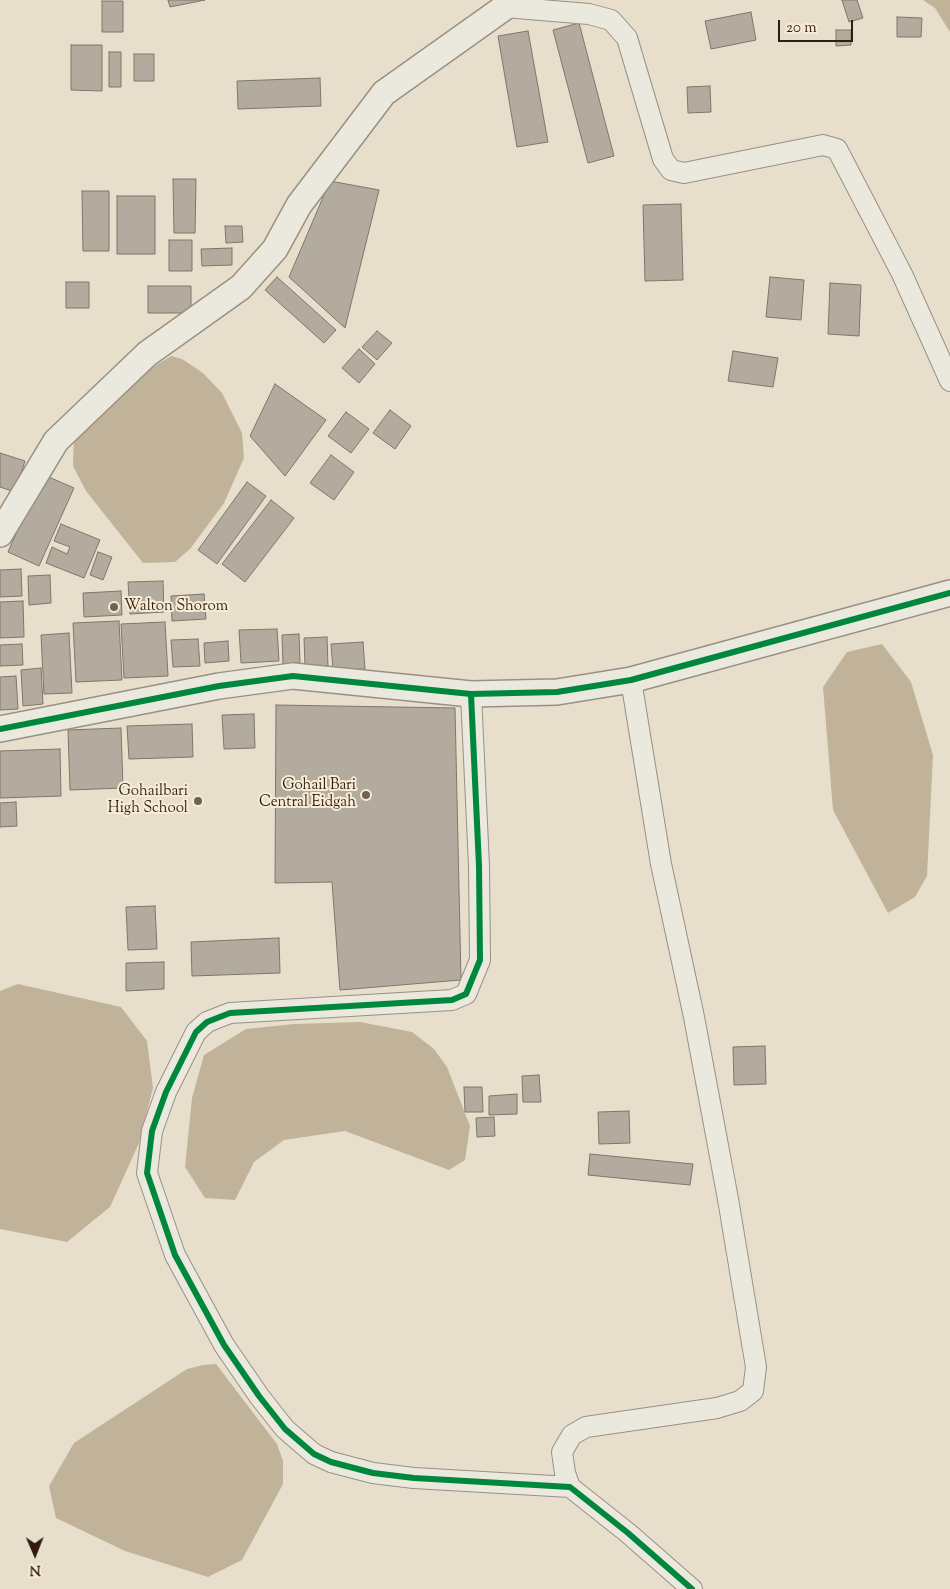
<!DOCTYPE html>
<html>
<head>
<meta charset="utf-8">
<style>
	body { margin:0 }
	#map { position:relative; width:950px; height:1589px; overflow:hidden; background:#e7dfcb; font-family:"Sorts Mill Goudy",serif }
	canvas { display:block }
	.north { position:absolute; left:10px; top:1529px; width:50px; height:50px; -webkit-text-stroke:4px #f7edd6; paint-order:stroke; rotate:179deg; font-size:14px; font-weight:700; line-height:20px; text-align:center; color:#341b11 }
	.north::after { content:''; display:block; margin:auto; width:18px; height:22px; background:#341b11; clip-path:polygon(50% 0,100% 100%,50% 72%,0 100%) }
	.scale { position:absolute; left:778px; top:20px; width:75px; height:22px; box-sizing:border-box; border:2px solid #341b11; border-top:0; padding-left:6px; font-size:15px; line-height:18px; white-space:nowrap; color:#341b11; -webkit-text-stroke:4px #f7edd6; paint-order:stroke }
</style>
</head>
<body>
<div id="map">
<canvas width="950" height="1589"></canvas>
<div class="north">N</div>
<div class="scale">20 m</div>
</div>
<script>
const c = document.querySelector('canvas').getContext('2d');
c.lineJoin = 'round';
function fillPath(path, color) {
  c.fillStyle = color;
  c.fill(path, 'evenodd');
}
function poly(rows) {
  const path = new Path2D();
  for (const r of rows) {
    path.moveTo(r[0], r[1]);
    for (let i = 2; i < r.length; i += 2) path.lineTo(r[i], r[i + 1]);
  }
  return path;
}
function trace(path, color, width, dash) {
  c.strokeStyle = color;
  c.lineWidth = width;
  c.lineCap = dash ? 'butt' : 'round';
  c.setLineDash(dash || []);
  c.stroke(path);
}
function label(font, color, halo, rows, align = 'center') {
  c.font = font + ' "Sorts Mill Goudy",serif';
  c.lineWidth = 4;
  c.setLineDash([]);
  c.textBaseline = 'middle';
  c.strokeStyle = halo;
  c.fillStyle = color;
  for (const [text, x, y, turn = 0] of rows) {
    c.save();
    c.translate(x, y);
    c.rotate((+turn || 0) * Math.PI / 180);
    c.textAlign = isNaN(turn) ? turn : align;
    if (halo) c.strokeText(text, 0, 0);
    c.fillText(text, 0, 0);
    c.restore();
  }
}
fillPath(poly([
	[923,0,950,0,950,32,935,8],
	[171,356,182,359,203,373,222,393,242,433,244,458,224,503,190,549,175,562,143,563,86,491,73,466,74,436,142,374],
	[882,644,911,682,933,755,927,876,915,897,888,913,833,810,823,687,847,652],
	[18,984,121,1007,147,1041,153,1088,139,1143,110,1207,67,1242,0,1229,0,991],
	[360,1022,412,1032,434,1049,447,1067,470,1126,465,1160,449,1170,345,1131,284,1140,254,1162,235,1200,205,1198,185,1167,192,1098,204,1055,246,1029,294,1024],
	[216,1364,277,1444,283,1461,283,1484,242,1560,208,1577,125,1551,56,1518,49,1486,74,1443,187,1369,203,1365]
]), '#c1b399');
const building = poly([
	[168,0,205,0,170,7,168,0],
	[842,0,857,0,863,18,849,22,842,0],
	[102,1,123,1,123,32,102,32,102,1],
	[751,12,756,40,711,49,705,21,751,12],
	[897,17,922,18,921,37,897,37,897,17],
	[579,23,614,156,588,163,553,30,579,23],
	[836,30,851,30,851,45,836,46,836,30],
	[528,31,548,142,517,147,498,36,528,31],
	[71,45,102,45,102,91,71,90,71,45],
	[109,52,121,52,121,87,109,87,109,52],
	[134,54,154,54,154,81,134,81,134,54],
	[320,78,321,106,238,109,237,81,320,78],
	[710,86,711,112,688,113,687,87,710,86],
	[173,179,196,179,195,233,174,233,173,179],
	[330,181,379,190,345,328,289,277,330,181],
	[82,191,109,191,109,251,83,251,82,191],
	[117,196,155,196,155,254,117,254,117,196],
	[681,204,683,280,645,281,643,205,681,204],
	[225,226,242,226,243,242,226,243,225,226],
	[169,240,192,240,192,271,169,271,169,240],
	[232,248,232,265,202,266,201,249,232,248],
	[277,277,336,330,324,343,265,290,277,277],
	[770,277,804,280,801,320,766,317,770,277],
	[66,282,89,282,89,308,66,308,66,282],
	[830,283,861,285,859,336,828,334,830,283],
	[148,286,191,286,191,313,148,313,148,286],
	[377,331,392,343,377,360,362,347,377,331],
	[359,349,375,364,359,383,342,368,359,349],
	[733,351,778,358,773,387,728,381,733,351],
	[275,384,326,420,285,476,250,436,275,384],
	[390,410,411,426,395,449,373,433,390,410],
	[346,412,369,429,351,453,328,436,346,412],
	[0,453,25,461,15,492,0,487,0,453],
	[331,455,354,472,334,500,310,483,331,455],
	[42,474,74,488,39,566,8,552,42,474],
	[247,482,266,496,217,564,198,550,247,482],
	[271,500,294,518,245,582,222,564,271,500],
	[61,524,100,540,84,578,46,563,52,547,67,554,70,547,54,541,61,524],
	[98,552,112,557,103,580,90,575,98,552],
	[21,569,22,596,0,597,0,570,21,569],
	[50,575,51,603,29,605,28,576,50,575],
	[163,581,164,612,130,614,128,582,163,581],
	[121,591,122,615,84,617,83,593,121,591],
	[204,594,206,619,172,621,171,596,204,594],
	[23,601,24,637,0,638,0,602,23,601],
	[119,621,122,680,76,682,73,623,119,621],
	[165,622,168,676,124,678,121,624,165,622],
	[277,629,279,661,241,663,239,630,277,629],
	[69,633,72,693,44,694,41,635,69,633],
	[299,634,300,664,283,664,282,635,299,634],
	[327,637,328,666,305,666,304,638,327,637],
	[198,639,200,666,173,667,171,640,198,639],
	[228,641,229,661,205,663,204,643,228,641],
	[363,642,365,669,333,670,331,644,363,642],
	[22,644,23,665,0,666,0,645,22,644],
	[41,668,43,704,23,706,21,670,41,668],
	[16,676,18,709,0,710,0,677,16,676],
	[276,705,455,708,461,980,340,990,332,882,275,883,276,705],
	[254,714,255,748,224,749,222,715,254,714],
	[192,724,193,757,129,759,127,726,192,724],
	[121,728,123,788,70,790,68,730,121,728],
	[60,749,61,796,0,798,0,751,60,749],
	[16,802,17,826,0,827,0,803,16,802],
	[155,906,157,949,128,950,126,907,155,906],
	[279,938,280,973,192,976,191,942,279,938],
	[164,962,164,989,126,991,126,963,164,962],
	[765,1046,766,1084,734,1085,733,1047,765,1046],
	[539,1075,541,1102,523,1102,522,1076,539,1075],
	[464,1087,482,1087,483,1112,465,1112,464,1087],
	[517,1094,517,1114,489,1115,489,1096,517,1094],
	[629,1111,630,1143,599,1144,598,1112,629,1111],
	[494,1117,495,1136,477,1137,476,1118,494,1117],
	[590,1154,693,1164,690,1185,588,1175,590,1154]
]);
fillPath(building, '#b3ac9e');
trace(building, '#7e766b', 1);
const minor = poly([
	[505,7,589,14,611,20,627,38,663,159,671,170,684,173,823,145,837,149,902,274,950,381],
	[471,694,479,866,480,960,466,994,452,1000,230,1013,207,1022,196,1032,166,1092,152,1131,147,1173,175,1255,224,1345,259,1396,285,1429,314,1454,331,1462,373,1473,414,1478,570,1487,628,1533,692,1589],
	[570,1487,565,1473,562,1452,572,1435,586,1427,717,1408,740,1401,753,1391,756,1367,728,1199,694,1017,661,864,631,680]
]);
const tertiary = poly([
	[0,534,56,441,147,354,241,287,275,249,299,205,384,93,505,7,508,0],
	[0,729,219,686,293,676,471,694,557,692,631,680,950,593]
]);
trace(minor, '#989084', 22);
trace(tertiary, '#989084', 28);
trace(minor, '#ebe8de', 20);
trace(tertiary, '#ebe8de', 25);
trace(poly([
	[471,694,479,866,480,960,466,994,452,1000,230,1013,207,1022,196,1032,166,1092,152,1131,147,1173,175,1255,224,1345,259,1396,285,1429,314,1454,331,1462,373,1473,414,1478,570,1487,628,1533,692,1589],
	[0,729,219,686,293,676,471,694,557,692,631,680,950,593]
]), '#00873e', 6);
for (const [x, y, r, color] of [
	[114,607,5,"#736052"],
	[366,795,5,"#736052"],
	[198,801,5,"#736052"]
]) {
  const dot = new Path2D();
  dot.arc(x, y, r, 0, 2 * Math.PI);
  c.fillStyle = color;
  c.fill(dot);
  trace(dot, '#f7edd6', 2);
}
label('15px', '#341b11', '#f7edd6', [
	["Walton Shorom",124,607,"left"],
	["Gohail Bari",356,786],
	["Central Eidgah",356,803],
	["Gohailbari",188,792],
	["High School",188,809]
], 'right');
</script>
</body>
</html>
